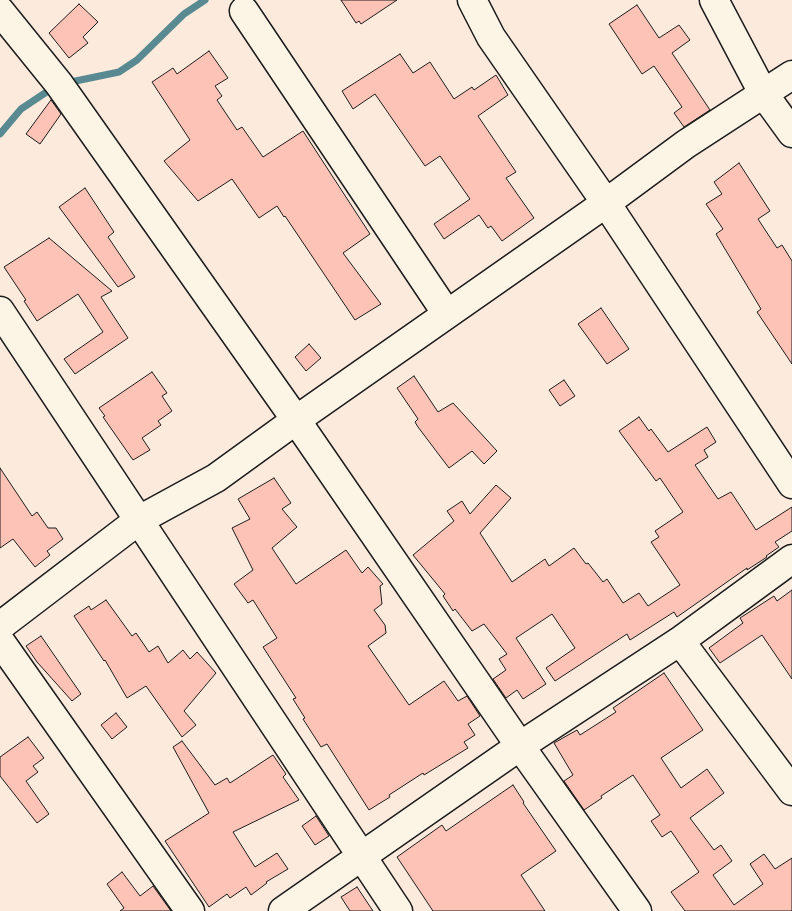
<!DOCTYPE html>
<html>
<head>
<meta charset="utf-8">
<style>
	body { margin:0 }
	canvas { display:block; background:#fcebdc }
</style>
</head>
<body>
<canvas width="792" height="911"></canvas>
<script>
const c = document.querySelector('canvas').getContext('2d');
c.lineJoin = 'round';
function poly(rows) {
  const path = new Path2D();
  for (const r of rows) {
    path.moveTo(r[0], r[1]);
    for (let i = 2; i < r.length; i += 2) path.lineTo(r[i], r[i + 1]);
  }
  return path;
}
function trace(path, color, width, dash) {
  c.strokeStyle = color;
  c.lineWidth = width;
  c.lineCap = dash ? 'butt' : 'round';
  c.setLineDash(dash || []);
  c.stroke(path);
}
function fillPath(path, color) {
  c.fillStyle = color;
  c.fill(path, 'evenodd');
}
trace(poly([
	[66,83,119,72,137,60,184,14,205,0],
	[0,134,21,109,54,87]
]), '#5a8a91', 7);
const building = poly([
	[341,0,397,0,361,24,359,21,356,23,341,0],
	[79,4,98,22,83,37,88,43,69,58,49,33,79,4],
	[637,5,659,38,679,25,690,40,672,53,710,110,684,127,674,113,682,107,654,66,642,74,609,24,637,5],
	[209,51,228,78,215,86,222,96,217,100,237,130,242,127,263,157,303,131,370,234,343,253,381,304,355,320,285,216,284,217,277,206,259,218,232,179,198,201,164,161,190,140,152,82,173,68,177,74,209,51],
	[400,54,413,73,430,62,454,99,472,87,474,90,496,75,508,95,478,116,516,172,506,178,534,218,502,241,491,226,488,228,479,215,444,239,434,224,470,199,440,156,425,166,375,94,353,109,342,91,400,54],
	[51,100,61,114,40,144,26,134,51,100],
	[739,163,770,211,758,219,777,248,782,245,792,261,792,364,757,312,761,309,716,234,723,229,706,204,722,194,714,182,739,163],
	[85,188,114,232,108,237,135,277,118,287,59,207,85,188],
	[49,238,112,291,101,297,128,338,75,374,64,359,103,332,78,294,37,321,24,301,26,300,4,267,49,238],
	[601,308,629,349,607,364,578,324,601,308],
	[309,344,321,358,306,371,295,357,309,344],
	[152,372,167,393,162,396,172,411,158,421,161,425,142,438,150,450,133,460,103,417,105,416,99,408,152,372],
	[414,376,438,412,453,403,497,451,484,464,472,451,449,468,418,427,415,422,418,419,397,388,414,376],
	[564,380,575,396,560,406,549,390,564,380],
	[639,417,649,431,651,429,668,452,707,427,716,442,704,450,708,457,695,465,718,499,731,492,756,530,792,507,792,531,775,542,779,547,766,556,767,557,747,570,747,568,677,617,674,612,630,640,627,634,555,681,546,668,575,648,552,614,516,638,546,684,523,699,517,690,506,698,493,679,506,670,499,659,507,654,484,624,472,631,455,609,453,611,443,596,445,594,413,555,454,521,447,511,462,501,470,514,496,485,511,498,480,533,512,582,545,559,549,566,574,548,586,564,588,563,603,582,607,579,623,603,639,593,648,606,680,585,651,542,659,537,655,531,683,512,660,478,656,481,619,431,639,417],
	[0,468,32,516,37,512,48,528,56,528,63,539,47,551,50,555,35,567,13,539,0,548,0,468],
	[274,478,291,503,282,509,297,527,272,548,296,584,346,550,362,573,368,567,383,584,380,586,382,604,374,610,385,625,386,633,368,646,409,705,444,681,458,701,467,696,480,716,468,724,475,735,464,742,468,748,424,775,423,773,389,795,390,797,369,810,327,744,321,747,303,719,305,718,293,699,296,698,263,647,277,638,253,600,248,603,234,584,253,570,232,528,250,519,238,499,274,478],
	[792,590,792,679,762,635,720,663,709,648,743,623,740,618,774,596,777,601,792,590],
	[106,600,132,636,136,633,149,652,158,646,168,663,183,650,190,659,197,652,216,673,184,711,196,725,182,737,146,686,127,698,105,660,104,661,74,616,89,606,91,610,106,600],
	[41,636,81,694,72,701,37,662,26,646,41,636],
	[664,673,703,730,661,758,681,788,707,769,724,793,690,818,714,850,721,845,732,861,713,875,734,905,763,884,750,864,764,854,775,869,792,858,792,911,685,911,671,892,699,872,671,831,662,837,651,821,660,815,633,775,601,796,602,798,584,810,564,781,573,775,554,743,577,730,580,735,616,712,613,708,664,673],
	[116,713,127,727,112,739,101,725,116,713],
	[28,737,44,758,33,766,38,772,26,781,49,814,37,823,0,776,0,757,28,737],
	[182,741,215,785,227,778,230,783,273,755,286,774,283,777,299,800,233,832,255,867,277,853,288,869,266,882,267,883,251,895,246,887,230,898,227,894,209,907,165,841,209,813,173,747,182,741],
	[513,785,524,802,523,803,556,851,521,875,545,911,433,911,397,857,442,825,446,831,513,785],
	[316,816,329,836,315,845,302,826,316,816],
	[122,872,140,896,153,886,171,911,120,911,124,908,107,884,122,872],
	[357,887,373,911,350,911,341,897,357,887]
]);
fillPath(building, '#fec3b7');
trace(building, '#1c1c1c', 1);
const minor = poly([
	[472,0,491,37,606,203,792,484],
	[714,0,763,93,792,133],
	[0,11,59,84,296,420,520,746,637,911],
	[244,11,447,314],
	[0,311,398,911],
	[0,626,139,520,216,478,296,420,606,203,686,144,792,75],
	[0,641,190,911],
	[680,641,792,791],
	[283,911,520,746,680,641,792,559]
]);
trace(minor, '#1c1c1c', 31);
trace(minor, '#fcf5e5', 28);
</script>
</body>
</html>
